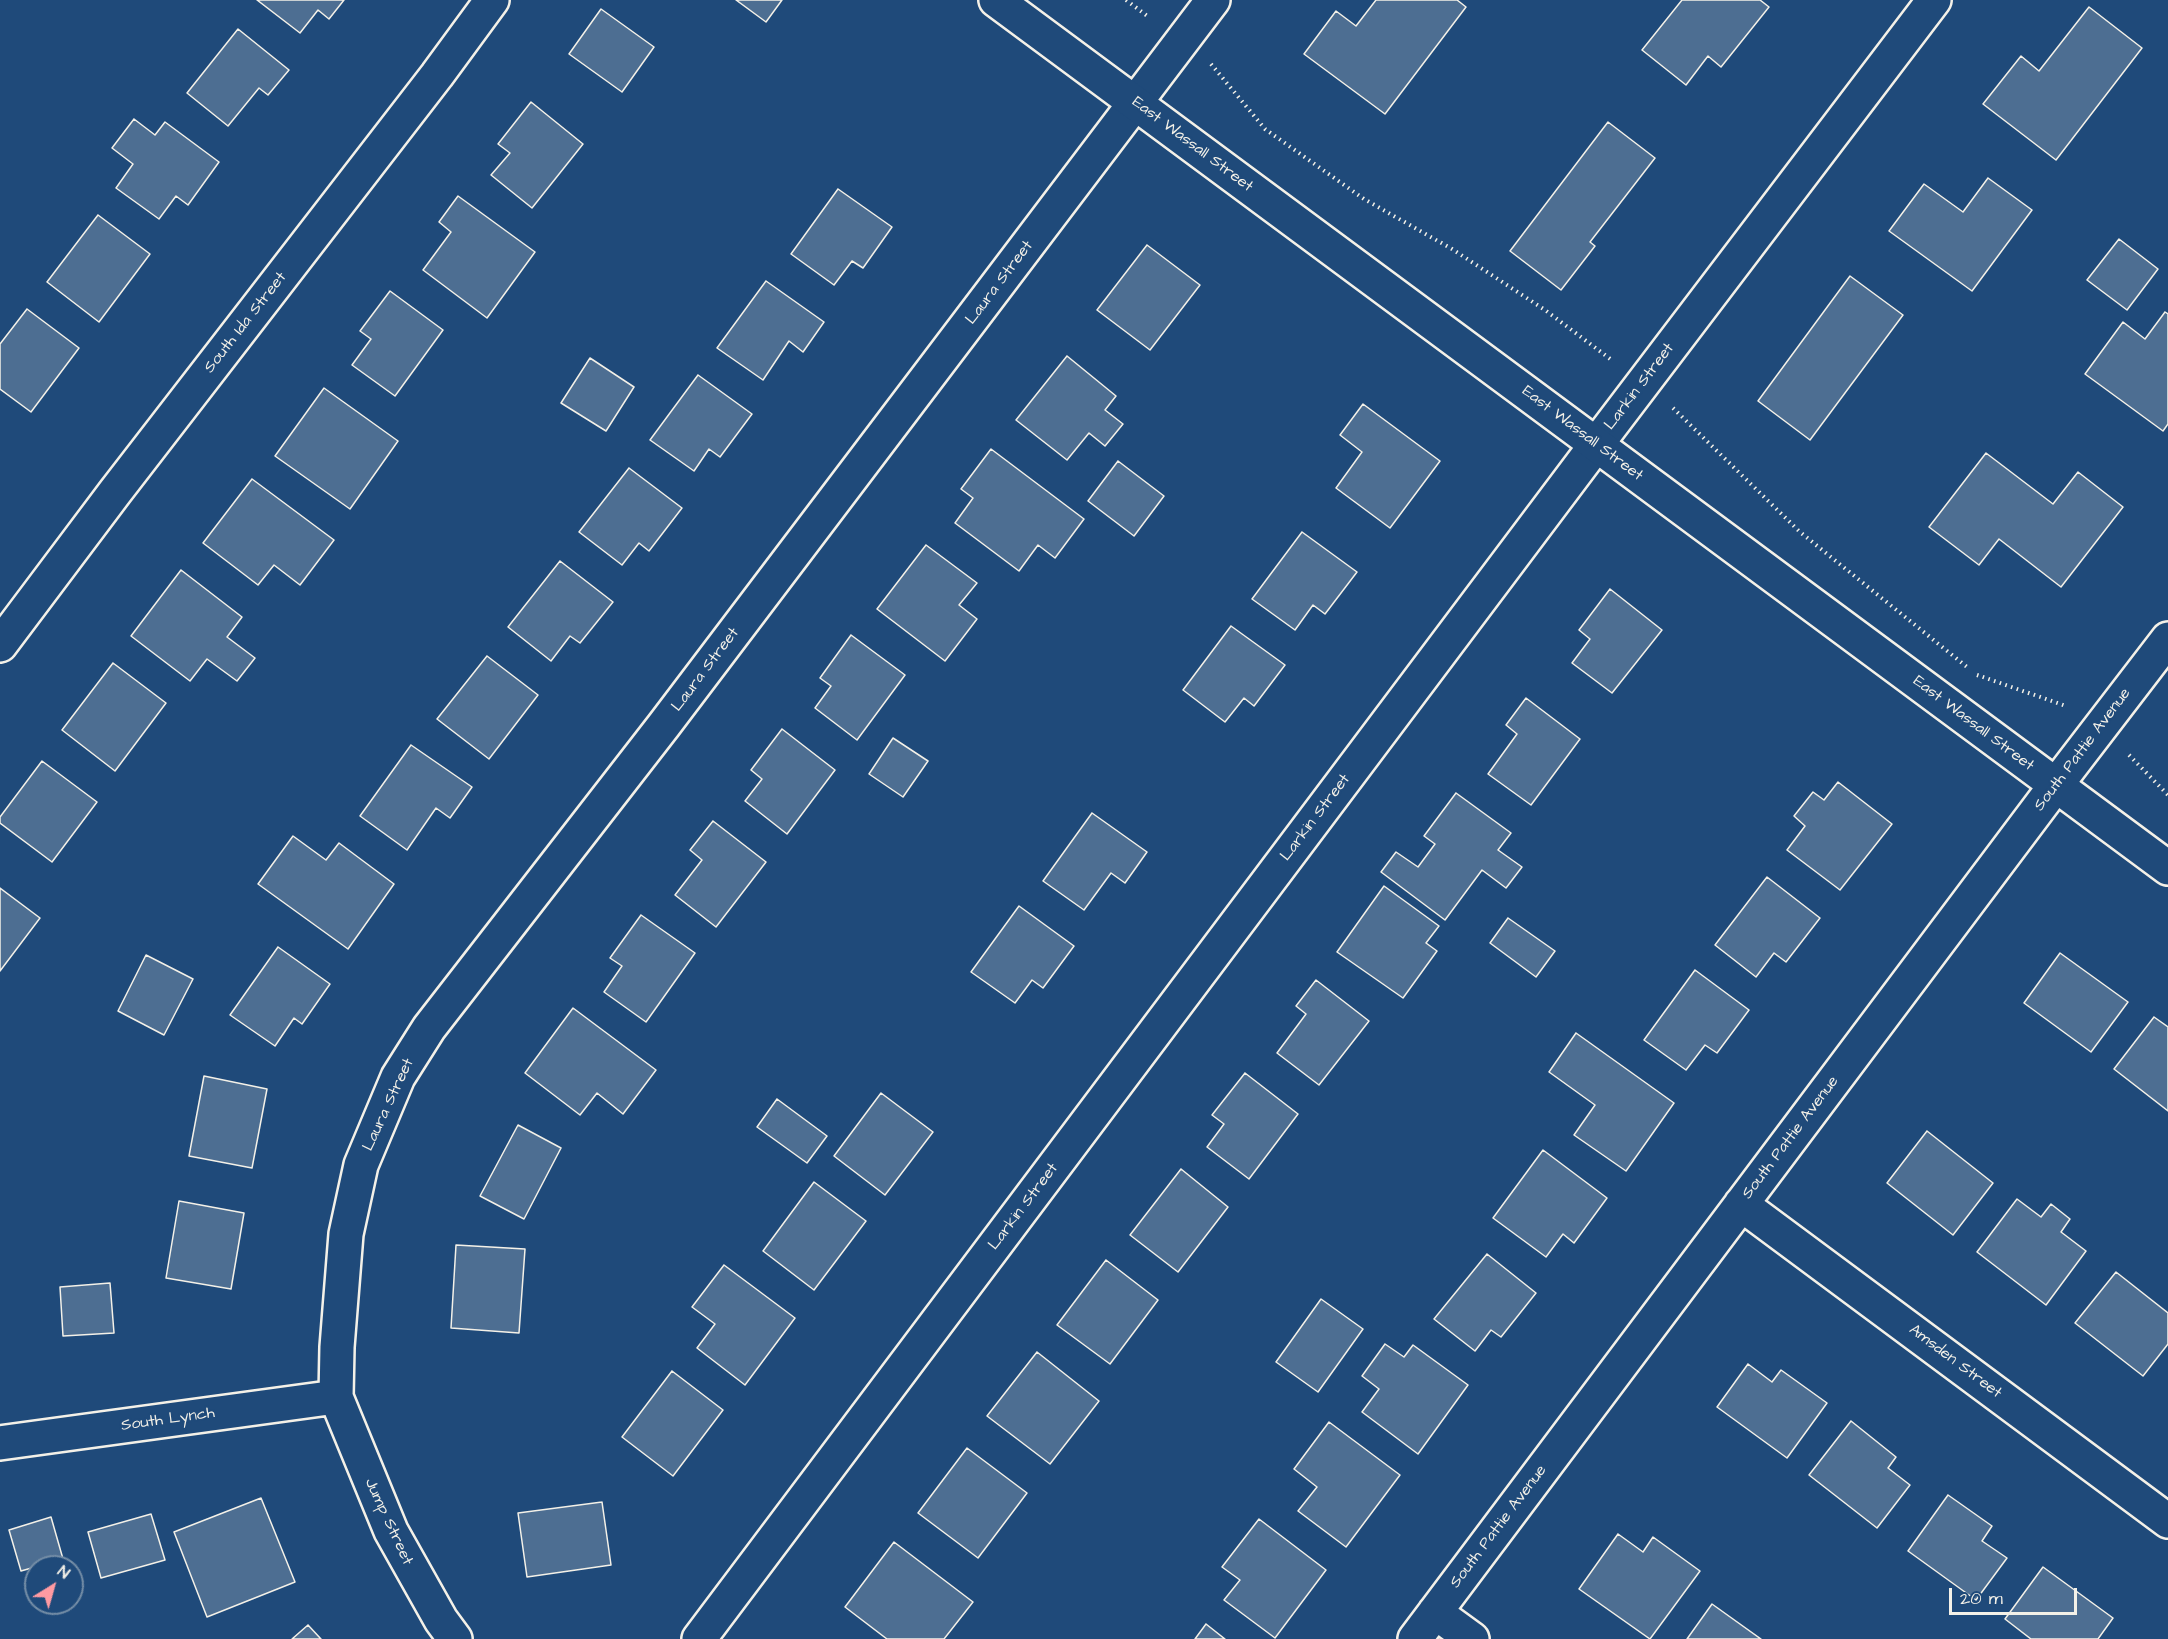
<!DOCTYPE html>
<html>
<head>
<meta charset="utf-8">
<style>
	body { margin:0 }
	#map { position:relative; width:2168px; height:1639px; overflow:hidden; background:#1f4a7a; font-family:"Architects Daughter",sans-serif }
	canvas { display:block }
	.north { position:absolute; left:24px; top:1555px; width:60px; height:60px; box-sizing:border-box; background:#1f4a7a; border:2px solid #748da6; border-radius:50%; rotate:37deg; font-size:16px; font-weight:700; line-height:24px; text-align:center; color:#f4f1e8 }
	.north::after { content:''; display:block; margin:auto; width:21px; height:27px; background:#ff9aa2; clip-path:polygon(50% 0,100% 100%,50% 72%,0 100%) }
	.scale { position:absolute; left:1949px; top:1588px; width:128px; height:27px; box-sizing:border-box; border:3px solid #f4f1e8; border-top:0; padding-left:8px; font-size:18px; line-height:21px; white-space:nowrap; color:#f4f1e8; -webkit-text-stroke:4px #1f4a7a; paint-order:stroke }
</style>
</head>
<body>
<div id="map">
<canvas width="2168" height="1639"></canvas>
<div class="north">N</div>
<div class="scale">20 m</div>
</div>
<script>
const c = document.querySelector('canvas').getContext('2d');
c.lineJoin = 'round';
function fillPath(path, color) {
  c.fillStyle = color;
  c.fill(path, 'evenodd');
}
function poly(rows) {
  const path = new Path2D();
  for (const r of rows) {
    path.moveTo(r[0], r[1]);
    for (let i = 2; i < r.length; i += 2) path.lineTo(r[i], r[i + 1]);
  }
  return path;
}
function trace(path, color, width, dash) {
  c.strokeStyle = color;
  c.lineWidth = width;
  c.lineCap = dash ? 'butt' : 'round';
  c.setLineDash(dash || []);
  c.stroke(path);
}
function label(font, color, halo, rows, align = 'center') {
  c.font = font + ' "Architects Daughter",sans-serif';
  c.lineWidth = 4.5;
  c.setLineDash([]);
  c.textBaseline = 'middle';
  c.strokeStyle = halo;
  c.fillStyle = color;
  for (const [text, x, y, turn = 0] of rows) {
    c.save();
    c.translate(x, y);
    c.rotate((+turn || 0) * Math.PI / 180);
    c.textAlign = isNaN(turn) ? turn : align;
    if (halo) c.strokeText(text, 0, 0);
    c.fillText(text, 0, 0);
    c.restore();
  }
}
const building = poly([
	[257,0,344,0,329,19,318,10,300,33,257,0],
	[736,0,782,0,766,22,736,0],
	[1376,0,1457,0,1466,7,1385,114,1304,54,1336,11,1356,26,1376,0],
	[1682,0,1760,0,1769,7,1721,67,1708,56,1686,85,1642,50,1682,0],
	[2089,7,2142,48,2056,160,1983,104,2021,56,2039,71,2089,7],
	[601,9,654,47,622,92,569,54,601,9],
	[238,29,289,70,268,95,259,88,228,126,187,93,238,29],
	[531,102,583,144,532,208,491,175,510,153,498,144,531,102],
	[134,119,155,135,165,122,219,162,188,205,176,196,159,219,116,188,133,164,112,148,134,119],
	[1608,122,1655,158,1590,242,1595,246,1561,290,1510,251,1608,122],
	[1988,178,2032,210,1972,291,1889,231,1924,184,1963,212,1988,178],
	[838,189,892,227,863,268,852,261,834,285,791,254,838,189],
	[458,196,535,252,487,318,423,270,451,232,439,222,458,196],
	[98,215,150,254,99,322,47,282,98,215],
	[2119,239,2158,269,2127,310,2087,280,2119,239],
	[1147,245,1200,285,1150,350,1097,310,1147,245],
	[1850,276,1903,315,1810,440,1758,401,1850,276],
	[766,281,824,322,803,352,789,341,763,380,717,348,766,281],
	[390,291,443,330,395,396,352,365,371,339,360,331,390,291],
	[27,309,79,348,31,412,0,389,0,344,27,309],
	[2165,312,2168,314,2168,424,2163,431,2085,374,2123,322,2145,339,2165,312],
	[1067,356,1116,396,1105,410,1123,424,1105,446,1089,433,1067,460,1016,420,1067,356],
	[590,358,634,387,606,431,561,403,590,358],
	[698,375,752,414,720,457,709,449,694,471,650,440,698,375],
	[324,388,398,441,350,509,275,456,324,388],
	[1363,404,1440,461,1390,528,1336,488,1362,452,1340,435,1363,404],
	[991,449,1084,519,1055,558,1038,545,1019,571,955,523,973,498,961,489,991,449],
	[1986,453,2053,504,2078,472,2123,507,2061,587,1999,539,1979,565,1929,527,1986,453],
	[1118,461,1164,496,1134,536,1088,501,1118,461],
	[629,468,682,508,649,551,639,543,622,565,579,532,629,468],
	[252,479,334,540,300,585,274,565,258,585,203,543,252,479],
	[1302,532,1357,572,1325,614,1313,605,1295,630,1252,599,1302,532],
	[926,545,977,583,959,605,977,619,945,661,877,609,926,545],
	[560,561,613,602,580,643,570,636,551,661,508,627,560,561],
	[181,570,242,617,227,637,255,658,237,681,207,659,190,681,131,636,181,570],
	[1610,589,1662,630,1612,693,1572,663,1590,639,1579,630,1610,589],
	[1231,626,1285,665,1254,706,1244,698,1225,722,1183,690,1231,626],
	[851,635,905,675,857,740,815,708,831,686,820,678,851,635],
	[487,656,538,695,489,759,437,719,487,656],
	[113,663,166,703,115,771,62,730,113,663],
	[1526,698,1580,739,1531,805,1488,774,1517,734,1506,725,1526,698],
	[782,729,835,770,787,834,745,801,762,779,751,770,782,729],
	[893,738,928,761,903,797,869,774,893,738],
	[411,745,472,787,450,818,436,808,407,850,360,816,411,745],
	[42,761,97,802,52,862,0,823,0,817,42,761],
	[1838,782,1892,824,1840,890,1787,850,1805,826,1794,816,1813,792,1824,800,1838,782],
	[1456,793,1511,833,1498,850,1522,867,1506,888,1482,870,1445,920,1381,872,1396,852,1418,867,1435,844,1424,836,1456,793],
	[1092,813,1147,852,1125,883,1111,873,1084,910,1043,881,1092,813],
	[713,821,766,862,716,927,675,895,702,860,690,850,713,821],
	[293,836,326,860,339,843,394,884,348,949,258,884,293,836],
	[1767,877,1820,918,1786,962,1774,953,1756,977,1715,945,1767,877],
	[1384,886,1439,926,1426,943,1437,951,1403,998,1337,952,1384,886],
	[0,888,40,918,0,971,0,888],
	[1019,906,1074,946,1043,988,1032,980,1015,1003,971,972,1019,906],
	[641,915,695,953,646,1022,604,992,622,966,610,958,641,915],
	[1508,918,1555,951,1536,977,1490,943,1508,918],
	[278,947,330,984,302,1024,294,1018,275,1046,230,1015,278,947],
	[2060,953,2128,1002,2091,1052,2024,1003,2060,953],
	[146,955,193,979,164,1035,118,1011,146,955],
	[1695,970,1749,1010,1717,1053,1705,1045,1686,1070,1644,1040,1695,970],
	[1316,980,1369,1021,1319,1085,1277,1053,1306,1014,1296,1006,1316,980],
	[573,1008,656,1070,623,1114,597,1093,580,1115,525,1073,573,1008],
	[2154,1017,2168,1027,2168,1111,2114,1069,2154,1017],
	[1576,1033,1674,1103,1626,1171,1574,1135,1595,1105,1549,1072,1576,1033],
	[1245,1073,1298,1114,1249,1179,1207,1147,1224,1124,1212,1115,1245,1073],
	[204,1076,267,1089,252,1168,189,1156,204,1076],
	[881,1093,933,1132,885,1195,834,1156,881,1093],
	[777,1099,827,1136,807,1163,757,1127,777,1099],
	[518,1125,561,1148,524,1219,480,1196,518,1125],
	[1927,1131,1993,1183,1953,1235,1887,1183,1927,1131],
	[1543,1150,1607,1198,1574,1243,1563,1234,1546,1257,1493,1218,1543,1150],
	[1181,1169,1228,1207,1178,1272,1130,1235,1181,1169],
	[814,1182,866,1221,814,1290,763,1251,814,1182],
	[2017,1199,2041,1217,2051,1204,2070,1219,2061,1232,2086,1251,2046,1305,1977,1252,2017,1199],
	[179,1201,244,1213,231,1289,166,1278,179,1201],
	[456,1245,525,1249,519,1333,451,1328,456,1245],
	[1487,1254,1536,1293,1501,1337,1491,1330,1475,1351,1434,1319,1487,1254],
	[1106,1260,1158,1300,1110,1364,1057,1325,1106,1260],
	[724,1265,795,1318,745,1385,697,1348,715,1324,692,1307,724,1265],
	[2116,1272,2168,1313,2168,1344,2143,1376,2075,1323,2116,1272],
	[110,1283,114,1333,63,1336,60,1287,110,1283],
	[1321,1299,1363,1329,1318,1392,1276,1362,1321,1299],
	[1385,1344,1404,1357,1413,1345,1468,1385,1418,1454,1362,1412,1379,1389,1362,1376,1385,1344],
	[1037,1352,1099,1401,1050,1464,987,1416,1037,1352],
	[1748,1364,1772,1382,1781,1370,1827,1403,1787,1458,1717,1407,1748,1364],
	[672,1371,723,1410,673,1476,622,1437,672,1371],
	[1851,1421,1896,1457,1888,1468,1910,1485,1877,1528,1809,1475,1851,1421],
	[1329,1422,1400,1475,1346,1547,1298,1511,1317,1487,1294,1469,1329,1422],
	[967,1448,1027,1493,978,1558,918,1513,967,1448],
	[1948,1495,1992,1526,1982,1541,2007,1558,1976,1600,1908,1551,1948,1495],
	[261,1498,295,1582,207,1617,174,1532,261,1498],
	[602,1502,611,1565,527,1577,518,1513,602,1502],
	[151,1514,165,1560,101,1578,88,1532,151,1514],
	[51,1517,63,1559,21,1571,9,1530,51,1517],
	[1259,1519,1326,1570,1275,1638,1224,1600,1240,1580,1222,1567,1259,1519],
	[1618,1534,1643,1552,1653,1537,1700,1571,1650,1639,1579,1589,1618,1534],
	[894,1542,973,1602,944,1639,887,1639,845,1607,894,1542],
	[2043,1567,2113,1618,2098,1639,2031,1639,2005,1619,2043,1567],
	[1712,1604,1761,1639,1687,1639,1712,1604],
	[1206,1624,1225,1639,1195,1639,1206,1624],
	[308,1625,321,1639,292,1639,308,1625]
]);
fillPath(building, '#4d6e92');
trace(building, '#f4f1e8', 1.5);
const street = poly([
	[0,645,115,492,437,75,492,0],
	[1741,1204,2168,1521],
	[0,1443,336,1397],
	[1435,1612,1472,1639],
	[455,1639,441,1620,391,1531,336,1397,337,1347,346,1234,361,1165,398,1077,429,1028,664,725,1213,0],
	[699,1639,1596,445,1934,0],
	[1415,1639,2056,785,2168,639]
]);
const secondary = poly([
	[996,0,2168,868]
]);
trace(street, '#f4f1e8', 38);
trace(secondary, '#f4f1e8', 38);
trace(poly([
	[1126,0,1150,18],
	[1211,64,1265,129,1364,199,1452,249,1545,310,1613,361],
	[1673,408,1800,532,1967,667],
	[1977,675,2066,706],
	[2129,755,2168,795]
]), '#f4f1e8', 4, [1.5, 4.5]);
trace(street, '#1f4a7a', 33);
trace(secondary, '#1f4a7a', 33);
label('16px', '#f4f1e8', '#1f4a7a', [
	["East Wassall Street",1192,145,37],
	["Laura Street",1000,283,-53],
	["South Ida Street",246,323,-52],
	["Larkin Street",1640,387,-53],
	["East Wassall Street",1582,434,37],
	["Laura Street",706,670,-53],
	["East Wassall Street",1973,724,37],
	["South Pattie Avenue",2083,750,-53],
	["Larkin Street",1316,818,-53],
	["Laura Street",389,1105,-65],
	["South Pattie Avenue",1791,1138,-53],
	["Larkin Street",1024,1207,-53],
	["Amsden Street",1955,1362,37],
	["South Lynch",168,1420,-8],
	["Jump Street",388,1522,65],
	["South Pattie Avenue",1499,1527,-53]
]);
</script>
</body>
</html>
